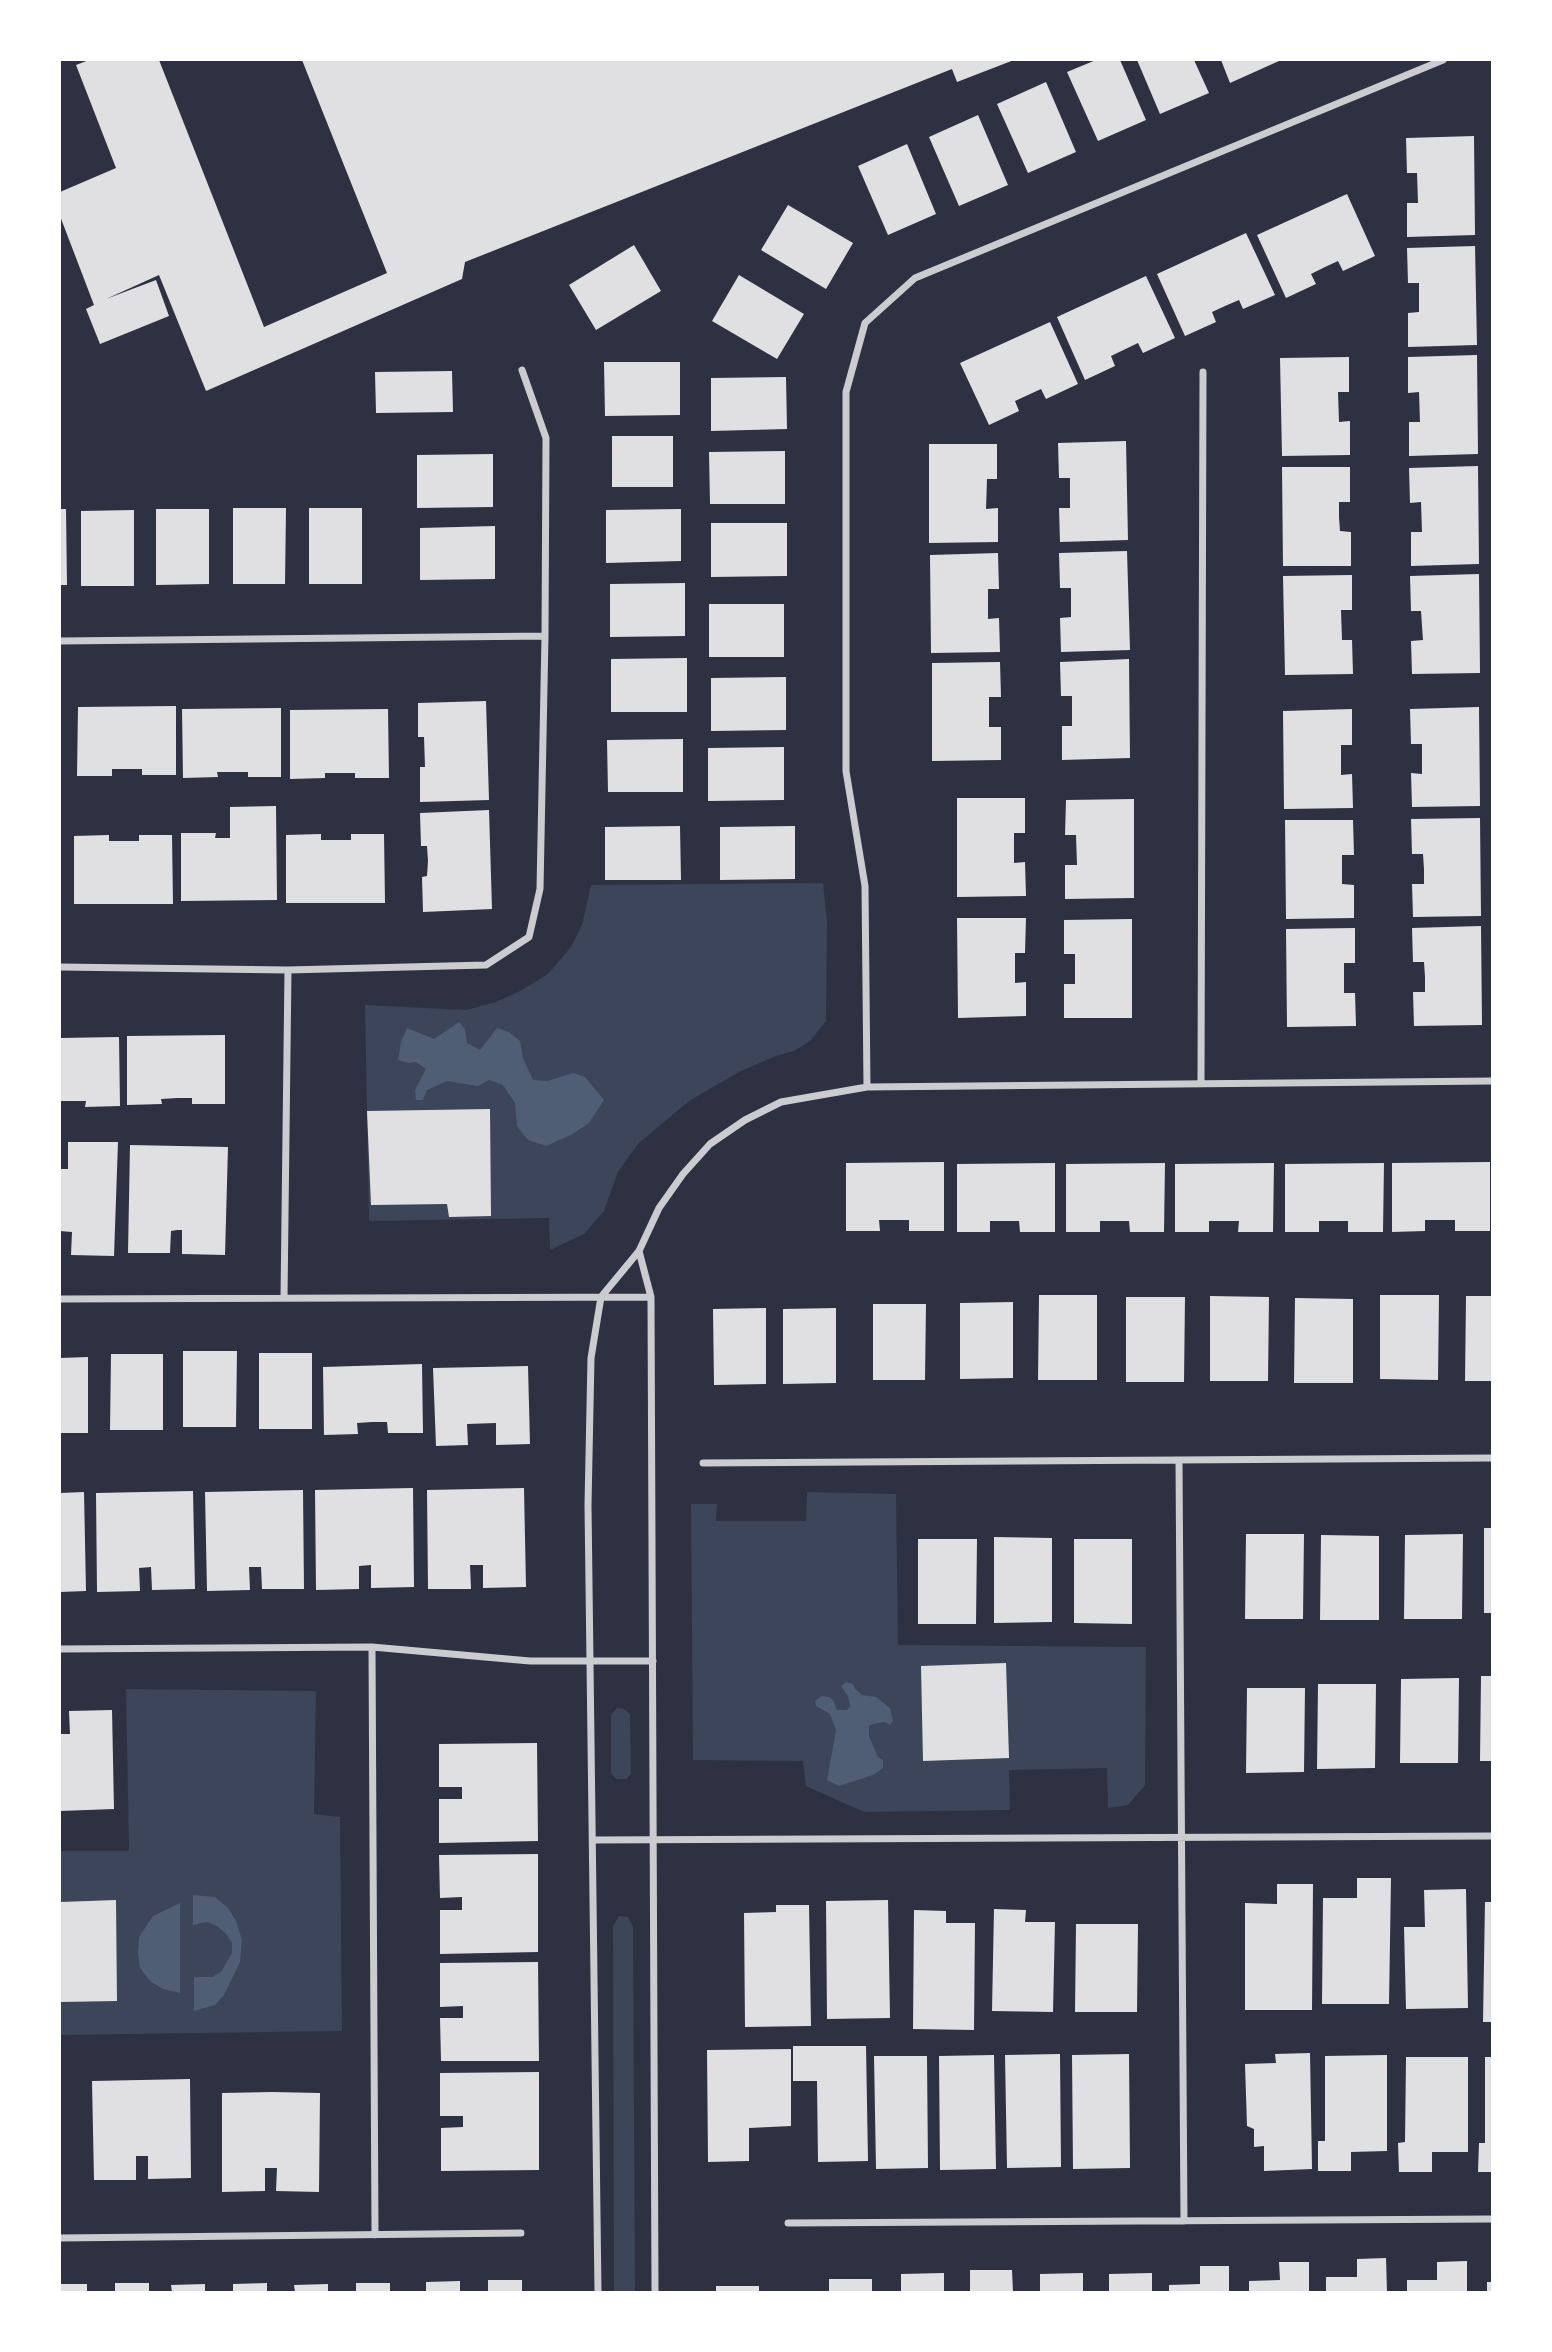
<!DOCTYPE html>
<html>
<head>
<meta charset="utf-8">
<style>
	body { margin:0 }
	#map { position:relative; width:1552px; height:2352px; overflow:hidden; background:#2d3142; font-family:Poppins,sans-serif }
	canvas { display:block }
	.frame { position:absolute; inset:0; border:61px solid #fff; pointer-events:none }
</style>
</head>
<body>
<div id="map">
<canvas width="1552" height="2352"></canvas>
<div class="frame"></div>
</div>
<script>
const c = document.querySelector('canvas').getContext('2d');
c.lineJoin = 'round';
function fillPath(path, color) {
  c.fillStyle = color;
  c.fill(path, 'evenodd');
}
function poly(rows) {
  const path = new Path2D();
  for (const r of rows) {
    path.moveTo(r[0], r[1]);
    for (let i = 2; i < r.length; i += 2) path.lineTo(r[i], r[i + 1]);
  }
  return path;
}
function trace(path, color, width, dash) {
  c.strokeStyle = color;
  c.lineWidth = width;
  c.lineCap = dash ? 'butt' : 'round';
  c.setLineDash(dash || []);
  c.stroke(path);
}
fillPath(poly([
	[823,883,827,920,826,1021,810,1041,794,1051,776,1056,741,1071,689,1101,638,1144,618,1172,604,1211,584,1234,550,1250,549,1218,369,1221,365,1005,466,1010,496,1002,520,991,548,974,571,947,582,925,591,885],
	[807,1492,896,1494,898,1645,1146,1647,1145,1785,1128,1805,1108,1808,1107,1768,1009,1770,1010,1810,864,1812,806,1786,803,1761,693,1760,691,1504,717,1504,716,1521,806,1521],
	[126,1689,316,1691,314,1814,340,1817,342,2031,60,2035,60,1851,129,1851],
	[617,1708,624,1709,630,1714,631,1774,626,1779,616,1779,611,1773,611,1715],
	[619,1916,628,1917,633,1927,635,2292,614,2292,613,1926]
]), '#3c4559');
fillPath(poly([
	[459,1022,465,1029,467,1043,480,1050,497,1028,509,1032,520,1041,523,1058,533,1080,547,1081,573,1073,585,1077,604,1100,589,1123,571,1135,546,1146,528,1140,517,1126,515,1103,503,1085,489,1080,478,1086,447,1081,427,1090,423,1100,416,1100,415,1090,426,1069,416,1062,408,1063,398,1060,401,1042,407,1028,434,1039],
	[846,1682,853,1684,855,1689,862,1695,876,1697,890,1708,893,1721,890,1725,885,1722,873,1724,869,1726,869,1736,878,1757,883,1760,883,1768,873,1775,839,1786,827,1780,836,1730,830,1714,816,1706,815,1701,822,1696,829,1697,833,1700,837,1710,847,1710,850,1706,848,1696,841,1686],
	[193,1895,215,1897,228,1908,236,1921,242,1940,240,1962,224,1995,215,2005,194,2011,194,1977,212,1977,221,1972,232,1953,232,1943,226,1934,217,1926,207,1922,193,1925],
	[180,1903,180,1993,163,1989,150,1981,140,1968,138,1953,139,1937,153,1916]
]), '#4f5d75');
fillPath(poly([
	[89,60,159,60,264,327,387,273,302,60,1014,60,957,82,952,69,465,262,462,279,206,391,159,275,106,299,156,280,169,316,100,344,86,309,94,305,60,216,60,192,116,168,76,65],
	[1096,60,1120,60,1146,120,1098,141,1067,72],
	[1137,60,1194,60,1209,93,1160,114],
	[1221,60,1278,60,1279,61,1230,83],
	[1046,82,1076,152,1028,173,997,104],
	[978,115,1008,185,959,206,929,137],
	[1474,136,1475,235,1407,237,1407,203,1418,203,1417,173,1407,173,1406,138],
	[907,144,936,214,888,235,858,166],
	[1347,194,1375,256,1343,271,1338,261,1325,267,1311,274,1316,284,1286,298,1257,235],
	[788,205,853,243,826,289,761,250],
	[1246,233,1275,295,1243,309,1239,300,1225,306,1212,312,1216,322,1185,336,1157,274],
	[634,245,661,291,596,330,569,285],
	[1475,246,1477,345,1408,347,1408,313,1419,312,1419,283,1408,283,1407,248],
	[739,275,804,314,777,359,712,321],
	[1146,276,1175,338,1143,353,1138,343,1111,356,1115,366,1085,380,1057,317],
	[1050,322,1078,384,1046,399,1041,389,1015,401,1019,411,989,425,960,363],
	[1477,355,1478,454,1409,456,1409,422,1420,422,1419,392,1408,393,1408,357],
	[1349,357,1349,392,1338,392,1339,422,1350,421,1350,455,1282,456,1280,358],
	[604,362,680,362,680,415,605,416],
	[452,371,453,412,376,413,375,372],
	[786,377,787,429,711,431,711,378],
	[612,436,673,436,673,487,612,487],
	[1126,441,1128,540,1060,542,1059,508,1070,508,1070,478,1059,478,1058,443],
	[929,444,997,444,997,479,987,479,986,509,998,508,998,542,929,543],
	[785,451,785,504,710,504,709,452],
	[493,454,493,507,417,508,417,455],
	[1478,466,1479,564,1411,566,1411,532,1422,532,1421,502,1410,503,1409,468],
	[1282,467,1350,467,1350,502,1339,502,1339,517,1340,531,1351,532,1351,566,1283,566],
	[233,508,286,508,285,584,233,584],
	[309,508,362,508,362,584,309,584],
	[60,509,66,509,67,585,60,585],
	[156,509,209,509,209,584,156,585],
	[681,509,681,561,606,563,606,510],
	[134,510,134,586,81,586,81,511],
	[711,523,787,523,787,576,711,577],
	[495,526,495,579,420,580,420,528],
	[1127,551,1130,650,1061,652,1060,618,1071,617,1071,588,1060,588,1059,553],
	[998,553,999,589,988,589,988,619,999,618,1000,652,931,653,930,555],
	[1479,574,1480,673,1412,674,1411,641,1423,640,1422,626,1421,611,1411,611,1410,576],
	[1352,575,1352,610,1341,610,1342,640,1352,640,1353,674,1285,675,1283,576],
	[685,583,685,636,610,637,610,584],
	[709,604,784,604,784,657,709,657],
	[687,658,687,712,611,712,611,659],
	[1129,659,1130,758,1062,760,1062,726,1072,726,1072,696,1061,696,1060,662],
	[1000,662,1001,697,989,697,989,727,1001,727,1001,760,932,761,932,663],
	[786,677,786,730,711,731,711,678],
	[486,701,489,800,420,802,420,767,425,767,424,737,418,737,418,703],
	[176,706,176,775,142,775,142,769,112,769,112,776,77,776,78,707],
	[1479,707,1480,806,1412,807,1411,773,1422,774,1422,744,1411,744,1410,709],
	[281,708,281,777,248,777,248,772,217,772,218,777,183,778,182,709],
	[388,709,389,778,355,778,355,773,325,773,325,778,290,779,290,710],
	[1352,709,1352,745,1341,745,1341,775,1352,774,1353,808,1284,809,1283,711],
	[683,739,683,792,608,792,607,740],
	[784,747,784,800,708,801,708,748],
	[957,798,1025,798,1025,833,1014,833,1014,863,1025,862,1026,896,957,897],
	[1134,799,1134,898,1065,899,1065,865,1077,865,1076,835,1065,835,1066,800],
	[276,806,277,900,181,901,181,833,216,833,215,838,230,838,230,807],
	[489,810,492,909,423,912,422,877,427,876,428,861,427,846,421,846,420,813],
	[1480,818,1481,916,1413,917,1412,884,1424,884,1424,869,1423,854,1412,854,1411,819],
	[1285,820,1353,820,1354,855,1342,855,1342,884,1354,885,1354,918,1286,919],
	[680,826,681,880,605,880,605,827],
	[795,826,795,879,720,880,720,827],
	[321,834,321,840,351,840,351,834,384,834,385,903,286,903,286,835],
	[109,835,109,841,139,841,139,835,172,835,173,904,74,904,74,836],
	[957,918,1026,918,1025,953,1015,953,1015,983,1026,982,1026,1016,958,1018],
	[1132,919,1132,1018,1064,1018,1064,984,1075,984,1075,954,1064,954,1064,920],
	[1481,926,1482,1025,1414,1026,1413,992,1425,992,1425,977,1424,962,1413,962,1412,928],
	[1355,928,1355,963,1344,963,1344,993,1355,993,1356,1026,1287,1027,1286,929],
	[225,1035,225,1104,192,1104,192,1098,177,1098,161,1099,162,1104,127,1105,127,1036],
	[119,1037,120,1106,85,1107,86,1101,60,1101,60,1038],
	[490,1109,491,1216,449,1217,447,1204,371,1205,367,1111],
	[68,1142,118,1142,114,1256,71,1255,72,1232,60,1231,60,1169,68,1169],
	[130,1145,228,1147,225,1255,182,1254,182,1230,177,1230,171,1231,170,1253,128,1253],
	[944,1162,944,1231,909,1231,909,1220,879,1220,880,1231,846,1231,846,1163],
	[1490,1162,1490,1231,1455,1231,1455,1220,1425,1220,1425,1231,1392,1232,1392,1163],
	[1055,1163,1055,1232,1020,1232,1019,1221,990,1221,990,1232,957,1232,957,1164],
	[1165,1163,1164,1232,1130,1232,1129,1221,1100,1221,1100,1232,1066,1232,1066,1164],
	[1274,1163,1273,1232,1238,1232,1239,1221,1209,1221,1209,1232,1175,1232,1175,1164],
	[1384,1163,1383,1232,1348,1232,1348,1221,1319,1221,1319,1232,1285,1232,1285,1164],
	[1039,1295,1097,1295,1097,1380,1038,1380],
	[1380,1295,1439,1295,1438,1380,1380,1379],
	[1210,1296,1269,1297,1268,1381,1210,1381],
	[1466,1296,1492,1296,1492,1381,1465,1381],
	[1126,1297,1185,1297,1184,1382,1126,1382],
	[1295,1298,1353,1299,1353,1383,1294,1383],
	[1013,1302,1013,1378,960,1379,960,1303],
	[873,1304,926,1304,925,1380,873,1380],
	[766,1308,766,1384,714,1385,713,1309],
	[836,1308,836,1383,783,1384,783,1309],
	[183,1351,237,1351,236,1427,183,1427],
	[259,1353,312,1353,312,1429,259,1429],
	[111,1354,163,1354,163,1430,110,1430],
	[88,1357,88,1433,60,1433,60,1358],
	[422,1364,423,1433,388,1433,387,1422,372,1422,357,1423,358,1434,324,1435,323,1367],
	[528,1366,530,1444,496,1445,496,1423,467,1424,468,1445,436,1446,433,1368],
	[413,1488,414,1587,371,1588,371,1565,359,1566,359,1589,316,1590,315,1490],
	[524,1488,526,1587,483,1588,483,1565,470,1565,471,1589,428,1589,427,1490],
	[303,1490,304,1589,262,1589,261,1567,249,1567,250,1590,207,1591,205,1492],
	[193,1491,195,1589,152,1590,151,1567,139,1568,140,1591,97,1592,96,1493],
	[84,1492,86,1591,60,1592,60,1493],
	[1484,1528,1492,1528,1492,1613,1484,1613],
	[1246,1534,1304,1534,1303,1619,1245,1619],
	[1463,1534,1462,1619,1404,1619,1405,1535],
	[1321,1535,1379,1536,1379,1620,1320,1620],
	[994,1537,1052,1538,1052,1622,994,1623],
	[918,1539,977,1539,976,1624,918,1624],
	[1074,1539,1132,1539,1132,1624,1074,1623],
	[1006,1663,1009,1758,923,1761,921,1666],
	[1481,1676,1492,1676,1492,1761,1480,1761],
	[1459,1678,1458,1763,1400,1763,1401,1679],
	[1318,1684,1376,1684,1375,1768,1317,1769],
	[1247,1688,1305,1688,1304,1772,1246,1773],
	[112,1710,114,1809,60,1811,60,1734,70,1734,69,1711],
	[537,1743,538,1841,439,1843,439,1799,462,1799,462,1787,439,1787,439,1744],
	[538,1854,538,1952,440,1954,440,1910,462,1910,462,1897,440,1898,439,1855],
	[1357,1878,1391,1878,1389,2004,1322,2004,1323,1898,1357,1898],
	[1277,1884,1313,1884,1312,2010,1245,2010,1245,1903,1277,1904],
	[1466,1889,1468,2008,1406,2009,1404,1927,1425,1927,1424,1890],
	[116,1900,117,2001,60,2002,60,1902],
	[888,1900,890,2018,827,2019,826,1901],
	[1485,1902,1492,1902,1492,2022,1483,2022],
	[776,1905,809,1905,811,2026,745,2027,744,1913,776,1912],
	[994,1909,1026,1910,1025,1922,1055,1922,1053,2012,992,2011],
	[914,1910,946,1911,946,1923,975,1923,974,2030,913,2029],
	[1076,1924,1138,1924,1137,2012,1075,2012],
	[538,1962,539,2061,441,2061,440,2018,463,2018,463,2006,440,2007,440,1963],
	[793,2046,866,2046,868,2161,818,2162,817,2081,793,2081],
	[791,2049,791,2126,749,2128,749,2161,708,2162,707,2050],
	[1310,2053,1312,2169,1264,2171,1264,2146,1254,2147,1254,2129,1247,2126,1245,2064,1276,2063,1275,2054],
	[1060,2054,1061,2167,1007,2168,1005,2055],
	[1129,2054,1130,2168,1073,2169,1072,2055],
	[994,2055,996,2169,940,2170,939,2056],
	[1387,2055,1387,2151,1351,2152,1351,2171,1318,2171,1318,2141,1325,2141,1325,2056],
	[874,2056,927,2056,928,2168,876,2169],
	[1406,2057,1468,2057,1468,2152,1432,2152,1432,2172,1399,2172,1398,2143,1405,2142],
	[1485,2057,1492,2057,1492,2172,1478,2172,1479,2143,1485,2143],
	[539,2072,539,2170,441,2171,441,2128,463,2127,463,2116,440,2116,440,2073],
	[190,2079,191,2178,148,2179,148,2156,136,2156,136,2180,94,2180,92,2081],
	[272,2092,320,2093,319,2192,276,2191,277,2168,265,2168,265,2191,222,2192,222,2093],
	[1386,2258,1387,2292,1326,2292,1326,2277,1357,2277,1357,2259],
	[1467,2261,1467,2292,1407,2292,1407,2280,1437,2280,1437,2262],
	[1279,2262,1309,2262,1309,2292,1249,2292,1249,2281,1280,2280],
	[1200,2266,1229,2266,1229,2292,1169,2292,1169,2285,1200,2284],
	[970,2270,1012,2270,1013,2292,970,2292],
	[944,2273,944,2292,901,2292,901,2274],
	[1083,2273,1083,2292,1040,2292,1040,2274],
	[1152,2273,1152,2292,1109,2292,1109,2274],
	[829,2279,872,2279,872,2292,829,2292],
	[488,2280,522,2280,522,2292,488,2292],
	[460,2281,460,2292,426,2292,426,2282],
	[1487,2282,1492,2282,1492,2292,1487,2292],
	[115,2283,149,2283,149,2292,115,2292],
	[267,2283,267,2292,233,2292,233,2284],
	[356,2283,390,2283,390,2292,356,2292],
	[60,2284,87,2284,87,2292,60,2292],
	[205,2284,205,2292,172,2292,171,2285],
	[328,2284,328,2292,295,2292,294,2285],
	[716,2286,759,2286,759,2292,716,2292]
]), '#e0e0e3');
trace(poly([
	[60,641,545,636],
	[60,967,288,970,486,965,529,937,540,889,545,636,546,438,522,370],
	[1201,1084,1203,372],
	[867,1087,865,886,846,771,846,392,865,323,915,278,1443,60],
	[639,1251,651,1297,655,2292],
	[284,1298,288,970],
	[60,1299,651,1297],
	[1179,1460,1184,2221],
	[703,1463,1492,1458],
	[372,1647,375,2235],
	[60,1649,372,1647,530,1661,653,1661],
	[593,1840,1492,1836],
	[788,2223,1492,2219],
	[60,2238,521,2233],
	[598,2292,588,1505,591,1358,601,1297,639,1251,659,1208,683,1174,710,1144,745,1120,781,1102,867,1087,1492,1081]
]), '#caccd0', 7);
</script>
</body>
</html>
